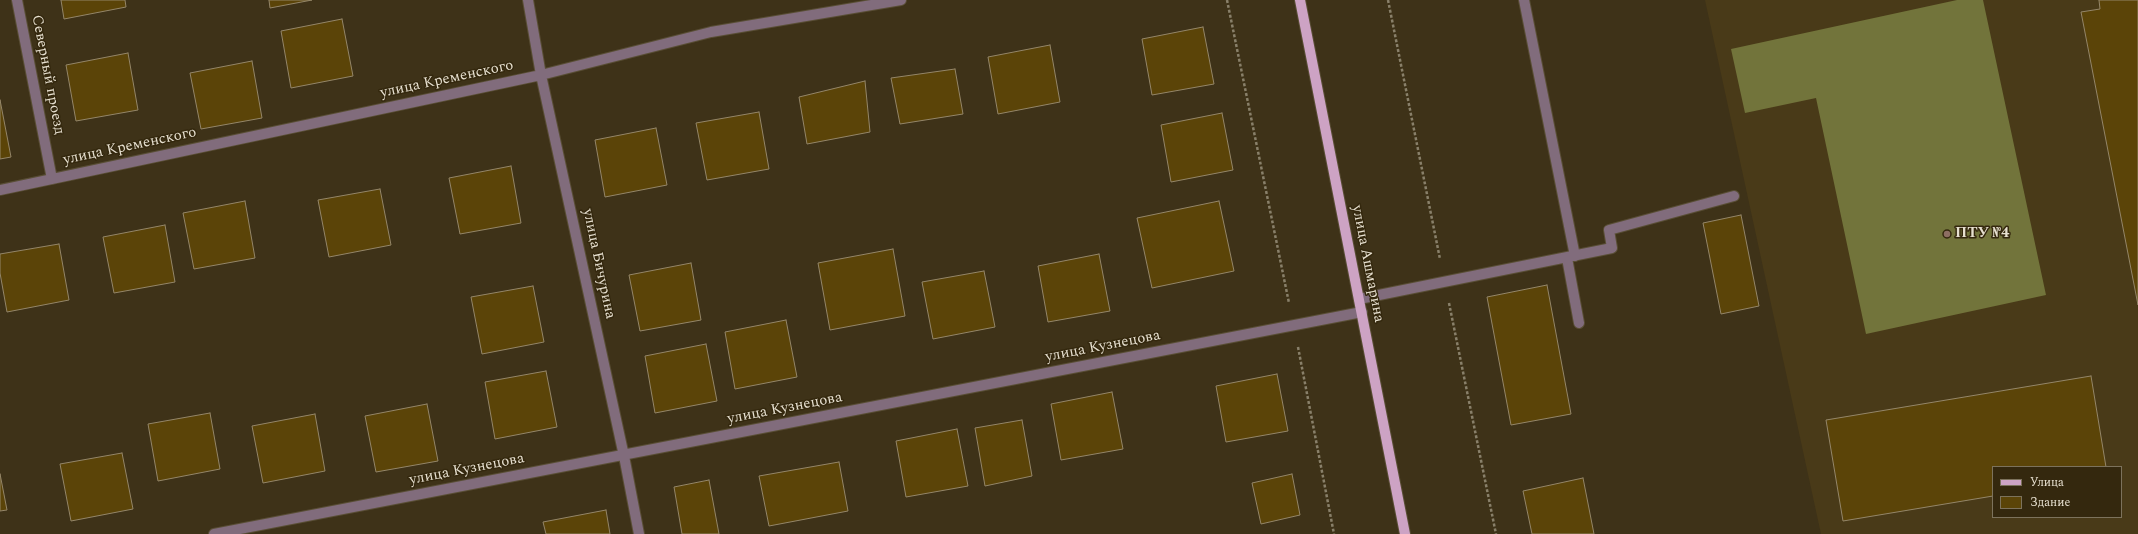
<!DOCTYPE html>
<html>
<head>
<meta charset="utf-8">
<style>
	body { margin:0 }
	#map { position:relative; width:2138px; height:534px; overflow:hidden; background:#3e3218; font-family:Spectral,serif }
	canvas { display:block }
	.legend { position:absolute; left:1992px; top:466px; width:130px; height:52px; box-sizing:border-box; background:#34280e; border:1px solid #7c725c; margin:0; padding:5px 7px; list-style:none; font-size:12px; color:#e7e0d0 }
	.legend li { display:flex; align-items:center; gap:8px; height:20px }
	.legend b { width:20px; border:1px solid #7c725c }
</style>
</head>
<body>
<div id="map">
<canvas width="2138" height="534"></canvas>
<ul class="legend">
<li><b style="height:5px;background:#cda3c4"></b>Улица</li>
<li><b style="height:11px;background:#5b4408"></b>Здание</li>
</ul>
</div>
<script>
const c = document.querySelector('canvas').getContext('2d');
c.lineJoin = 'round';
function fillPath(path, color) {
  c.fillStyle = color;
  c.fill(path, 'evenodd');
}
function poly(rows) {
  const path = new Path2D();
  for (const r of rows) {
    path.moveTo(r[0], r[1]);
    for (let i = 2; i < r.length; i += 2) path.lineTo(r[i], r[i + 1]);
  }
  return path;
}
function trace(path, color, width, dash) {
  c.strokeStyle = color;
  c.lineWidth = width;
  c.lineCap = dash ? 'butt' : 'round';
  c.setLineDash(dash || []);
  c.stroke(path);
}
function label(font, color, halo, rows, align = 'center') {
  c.font = font + ' Spectral,serif';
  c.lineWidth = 3;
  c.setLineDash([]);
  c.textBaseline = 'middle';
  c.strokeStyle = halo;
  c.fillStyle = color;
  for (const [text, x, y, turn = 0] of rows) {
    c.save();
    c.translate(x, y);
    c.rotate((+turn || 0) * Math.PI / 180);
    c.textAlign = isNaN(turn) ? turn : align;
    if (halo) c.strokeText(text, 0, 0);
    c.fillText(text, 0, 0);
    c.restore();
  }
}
fillPath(poly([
	[1705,0,2138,0,2138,534,1821,534],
	[1993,467,2121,467,2121,517,1993,517]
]), '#493a18');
fillPath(poly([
	[1957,0,1983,0,2046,295,1866,334,1816,98,1745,113,1731,49]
]), '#72743b');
const building = poly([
	[61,0,125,0,126,7,64,19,61,0],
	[269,0,312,0,270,8,269,0],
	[2099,0,2138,0,2138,305,2081,12,2100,9,2099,0],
	[342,19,353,76,291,88,281,31,342,19],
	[1203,27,1214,84,1152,95,1142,39,1203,27],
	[1050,45,1060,102,998,114,988,57,1050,45],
	[128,53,138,110,76,121,66,65,128,53],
	[252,61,262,118,201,129,190,73,252,61],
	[955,69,963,114,900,124,891,78,955,69],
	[865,81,870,132,807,144,799,97,865,81],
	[0,100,11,157,0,159,0,100],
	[759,112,769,169,707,180,696,123,759,112],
	[1222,113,1233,170,1171,182,1161,125,1222,113],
	[656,128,667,185,605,197,595,140,656,128],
	[511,166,521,223,460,234,449,178,511,166],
	[380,189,391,245,329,257,318,200,380,189],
	[245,201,255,258,194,269,183,213,245,201],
	[1219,201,1234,271,1152,288,1137,218,1219,201],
	[1741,215,1759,306,1721,314,1703,223,1741,215],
	[165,225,175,282,114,293,103,237,165,225],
	[59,244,69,300,7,312,0,273,0,254,59,244],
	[893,249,905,316,830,330,818,263,893,249],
	[1099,254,1110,311,1048,322,1038,266,1099,254],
	[691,263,701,320,640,331,629,275,691,263],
	[984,271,995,327,933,339,922,282,984,271],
	[1547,285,1571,414,1511,425,1487,297,1547,285],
	[533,286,544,342,482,354,471,297,533,286],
	[786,320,797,377,735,389,725,332,786,320],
	[706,344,717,401,655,413,645,356,706,344],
	[546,371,557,427,495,439,485,382,546,371],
	[1277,374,1288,431,1226,442,1216,386,1277,374],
	[2091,376,2106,467,1993,467,1993,496,1843,521,1826,420,2091,376],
	[1112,392,1123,449,1061,460,1051,404,1112,392],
	[427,404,438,461,376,472,365,416,427,404],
	[210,413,220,469,158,481,148,424,210,413],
	[315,414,325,471,263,483,252,426,315,414],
	[1022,420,1032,476,985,486,975,428,1022,420],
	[957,429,968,486,906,497,896,441,957,429],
	[122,453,133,509,71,521,60,464,122,453],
	[839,462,848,511,769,526,759,476,839,462],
	[0,474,7,510,0,511,0,474],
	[1292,474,1300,515,1261,524,1252,483,1292,474],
	[1583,478,1594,534,1532,534,1523,491,1583,478],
	[709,480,719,534,682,534,674,487,709,480],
	[606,510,610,534,546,534,543,522,606,510]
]);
fillPath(building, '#5b4408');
trace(building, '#948669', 1);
const minor = poly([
	[17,0,52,179],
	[528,0,541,75,624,456,639,534],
	[1524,0,1575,256],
	[0,190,541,75,711,32,901,0],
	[1567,258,1579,323],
	[1359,299,1612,248,1609,230,1734,196],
	[214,534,1362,312]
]);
const major = poly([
	[1300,0,1405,534]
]);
trace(minor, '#594e35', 12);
trace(major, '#594e35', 12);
trace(poly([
	[1227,0,1289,303],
	[1388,0,1440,259],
	[1449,303,1496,534],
	[1298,347,1334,534]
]), '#89806a', 2.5, [3, 2]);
trace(minor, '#816c7c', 10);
trace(major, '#cda3c4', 10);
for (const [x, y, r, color] of [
	[1947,234,4,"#8d6e63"]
]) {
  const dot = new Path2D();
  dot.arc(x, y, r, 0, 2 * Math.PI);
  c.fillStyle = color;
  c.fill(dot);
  trace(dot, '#34280e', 1.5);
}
label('15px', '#e7e0d0', '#34280e', [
	["Северный проезд",47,75,79],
	["улица Кременского",447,80,-12],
	["улица Кременского",130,147,-12],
	["улица Бичурина",598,264,78],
	["улица Ашмарина",1367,264,79],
	["улица Кузнецова",1103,347,-11],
	["улица Кузнецова",785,409,-11],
	["улица Кузнецова",467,470,-11]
]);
label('bold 15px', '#e7e0d0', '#34280e', [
	["ПТУ №4",1955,234]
], 'left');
</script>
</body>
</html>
